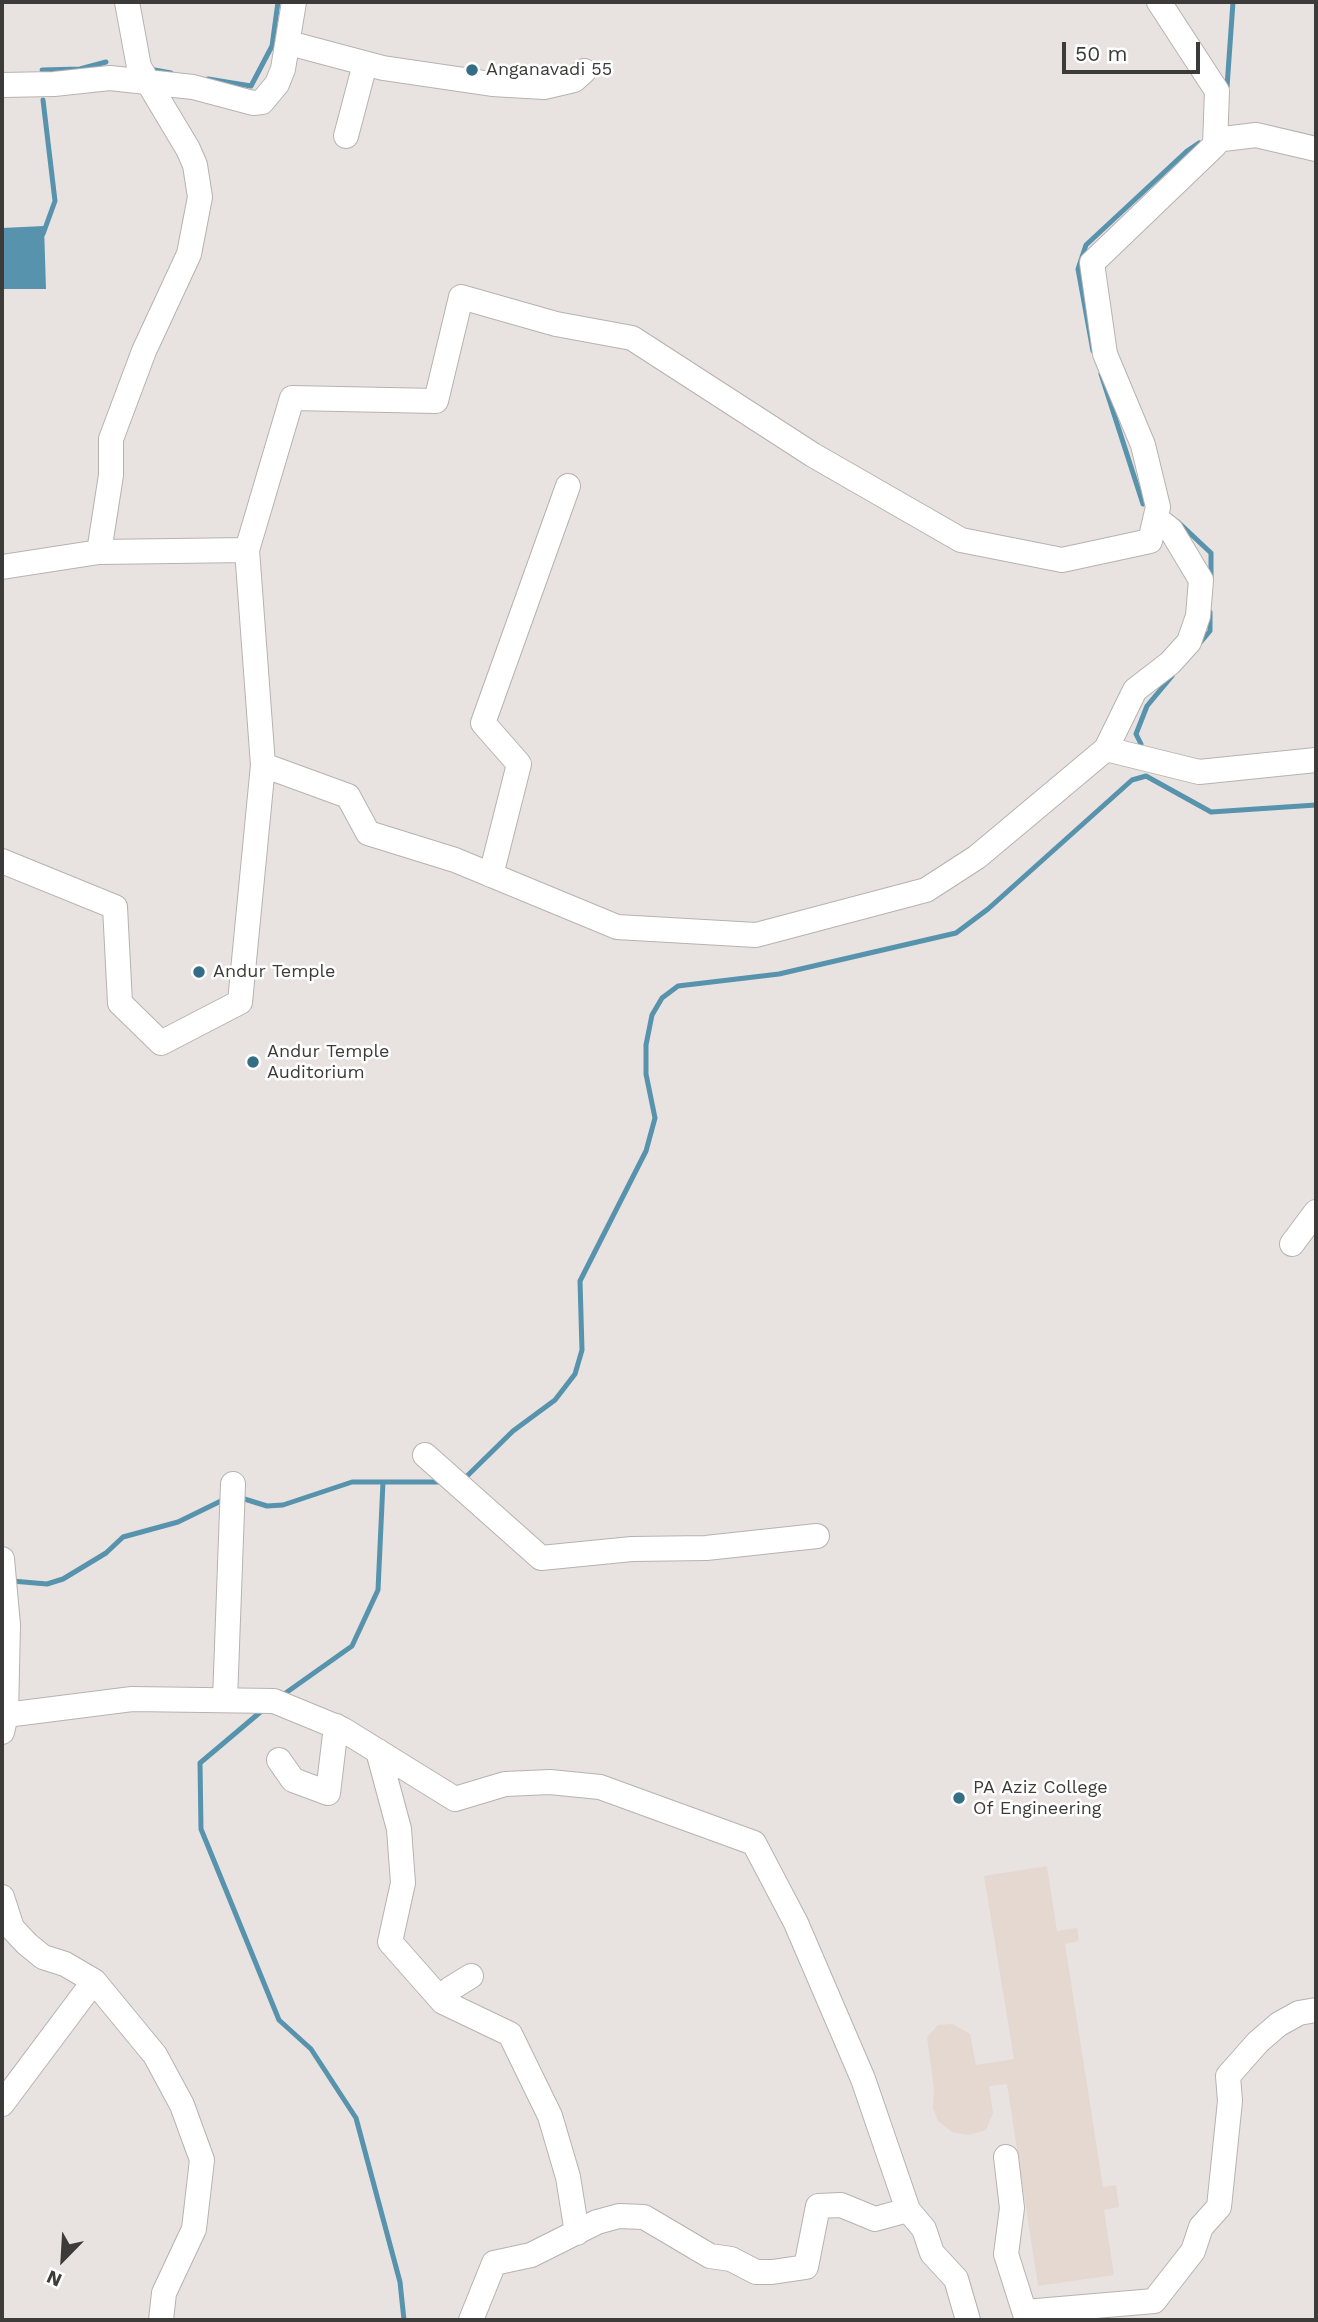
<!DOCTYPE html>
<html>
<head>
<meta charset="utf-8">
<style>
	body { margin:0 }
	#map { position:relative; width:1318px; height:2322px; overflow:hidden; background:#e8e3e1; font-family:"Work Sans",sans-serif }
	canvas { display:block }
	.frame { position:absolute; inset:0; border:4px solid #3c3b3a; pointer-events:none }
	.north { position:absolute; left:28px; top:2224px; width:70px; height:70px; -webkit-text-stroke:5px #fff; paint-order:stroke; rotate:204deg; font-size:19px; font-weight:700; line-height:28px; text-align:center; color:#3c3b3a }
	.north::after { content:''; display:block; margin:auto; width:24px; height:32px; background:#3c3b3a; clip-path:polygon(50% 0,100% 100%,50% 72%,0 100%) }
	.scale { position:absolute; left:1062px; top:42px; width:138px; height:32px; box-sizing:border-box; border:4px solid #3c3b3a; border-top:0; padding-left:9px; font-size:21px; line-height:24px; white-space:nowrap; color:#3c3b3a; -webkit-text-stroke:5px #fff; paint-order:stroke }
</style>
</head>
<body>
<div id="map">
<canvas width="1318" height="2322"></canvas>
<div class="frame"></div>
<div class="north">N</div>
<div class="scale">50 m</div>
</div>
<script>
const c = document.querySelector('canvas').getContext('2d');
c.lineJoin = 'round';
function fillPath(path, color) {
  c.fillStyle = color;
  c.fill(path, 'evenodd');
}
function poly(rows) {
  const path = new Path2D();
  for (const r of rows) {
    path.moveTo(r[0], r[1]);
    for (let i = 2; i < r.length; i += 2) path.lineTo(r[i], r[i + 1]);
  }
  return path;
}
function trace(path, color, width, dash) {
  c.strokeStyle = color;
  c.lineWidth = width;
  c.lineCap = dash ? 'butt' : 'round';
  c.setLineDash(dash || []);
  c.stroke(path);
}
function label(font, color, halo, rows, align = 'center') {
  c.font = font + ' "Work Sans",sans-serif';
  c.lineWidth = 5;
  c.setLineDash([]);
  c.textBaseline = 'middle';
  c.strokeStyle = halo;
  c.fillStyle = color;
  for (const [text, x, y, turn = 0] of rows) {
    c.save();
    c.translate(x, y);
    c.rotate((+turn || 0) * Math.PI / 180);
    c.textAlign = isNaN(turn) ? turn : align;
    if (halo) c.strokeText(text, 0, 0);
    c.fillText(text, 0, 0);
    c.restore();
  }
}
fillPath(poly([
	[1047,1866,1057,1931,1077,1928,1079,1941,1065,1944,1103,2187,1116,2185,1119,2207,1104,2210,1114,2275,1038,2286,1007,2084,989,2086,993,2113,986,2130,968,2135,952,2132,938,2121,933,2108,934,2090,927,2037,938,2025,953,2024,970,2034,976,2065,1014,2059,984,1876]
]), '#e4d8d1');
fillPath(poly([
	[44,226,46,289,2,289,2,228]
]), '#5793ad');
trace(poly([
	[149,69,171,73],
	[42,70,80,69,106,62],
	[208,79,251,86,272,46,278,2],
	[1227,87,1233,2],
	[43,100,55,201,43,234],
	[1093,351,1078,269,1086,245,1187,151,1199,143],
	[1101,374,1143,504],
	[1178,522,1211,553,1211,578],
	[1199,644,1210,631,1210,612],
	[1141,744,1136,734,1147,706,1172,676],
	[463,1480,513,1431,555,1400,575,1374,582,1350,580,1281,646,1151,655,1118,646,1074,646,1045,652,1015,662,998,678,986,779,974,956,933,988,909,1132,780,1146,776,1211,812,1316,805],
	[238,1497,267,1506,283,1505,352,1482,443,1482],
	[12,1581,47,1584,63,1579,106,1553,123,1537,178,1522,225,1499],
	[280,1697,352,1646,378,1590,383,1482],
	[264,1709,200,1763,201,1829,279,2020,311,2049,356,2118,400,2282,404,2320]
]), '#5793ad', 5);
const minor = poly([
	[289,43,383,68,492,84,544,87,574,80,584,71],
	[2,85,54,84,110,78,193,87,253,103,262,102,277,84,283,69,294,2],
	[346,136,365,64],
	[1215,140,1256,135,1316,149],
	[247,550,292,398,436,401,461,297,556,324,632,338,813,455,961,540,1062,560,1150,541,1158,507,1143,445,1105,354,1092,263,1215,145,1217,91,1159,2],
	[99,552,111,475,111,439,144,351,189,254,200,197,195,165,188,149,139,67,127,2],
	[2,567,99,552,247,550,263,765,348,796,368,833,455,860,617,927,756,935,926,890,977,857,1106,749,1199,772,1316,760],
	[1106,749,1135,690,1170,663,1189,642,1198,616,1201,580,1171,530,1156,518],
	[2,861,115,907,120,1003,161,1043,240,1002,263,765],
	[491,875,519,764,483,723,568,486],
	[1292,1244,1316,1212],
	[425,1455,541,1558,632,1549,706,1548,817,1536],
	[2,1559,8,1625,6,1715,2,1732],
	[225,1700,233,1484],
	[6,1715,132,1699,274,1701,342,1729,455,1799,505,1784,550,1782,600,1787,754,1843,796,1923,863,2079,908,2210,924,2229,932,2253,956,2279,968,2320],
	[378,1751,399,1829,403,1883,390,1942,443,2002,510,2034,550,2116,568,2177,577,2233],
	[279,1760,293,1780,328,1793,336,1726],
	[2,1897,12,1928,27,1944,43,1957,65,1964,94,1981,155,2055,182,2105,202,2160,194,2229,164,2293,161,2320],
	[443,2002,450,1989,471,1976],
	[2,2104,94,1981],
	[1006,2157,1012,2208,1006,2254,1027,2320],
	[1025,2312,1154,2301,1193,2251,1201,2227,1219,2207,1230,2101,1228,2076,1258,2042,1279,2024,1299,2013,1316,2010],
	[471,2320,494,2263,531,2255,597,2222,619,2216,644,2217,710,2256,731,2259,756,2272,772,2272,806,2267,818,2206,841,2205,875,2219,908,2210]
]);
trace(minor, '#b7b2b0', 26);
trace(minor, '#fff', 24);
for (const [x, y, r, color] of [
	[472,70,7,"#336e86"],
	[199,972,7,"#336e86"],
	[253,1062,7,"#336e86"],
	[959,1798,7,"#336e86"]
]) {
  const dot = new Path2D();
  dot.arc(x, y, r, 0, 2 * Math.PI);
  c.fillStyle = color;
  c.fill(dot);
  trace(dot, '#fff', 2.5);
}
label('18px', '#3c3b3a', '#fff', [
	["Anganavadi 55",486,70],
	["Andur Temple",213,972],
	["Andur Temple",267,1052],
	["Auditorium",267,1073],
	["PA Aziz College",973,1788],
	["Of Engineering",973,1809]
], 'left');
</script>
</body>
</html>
